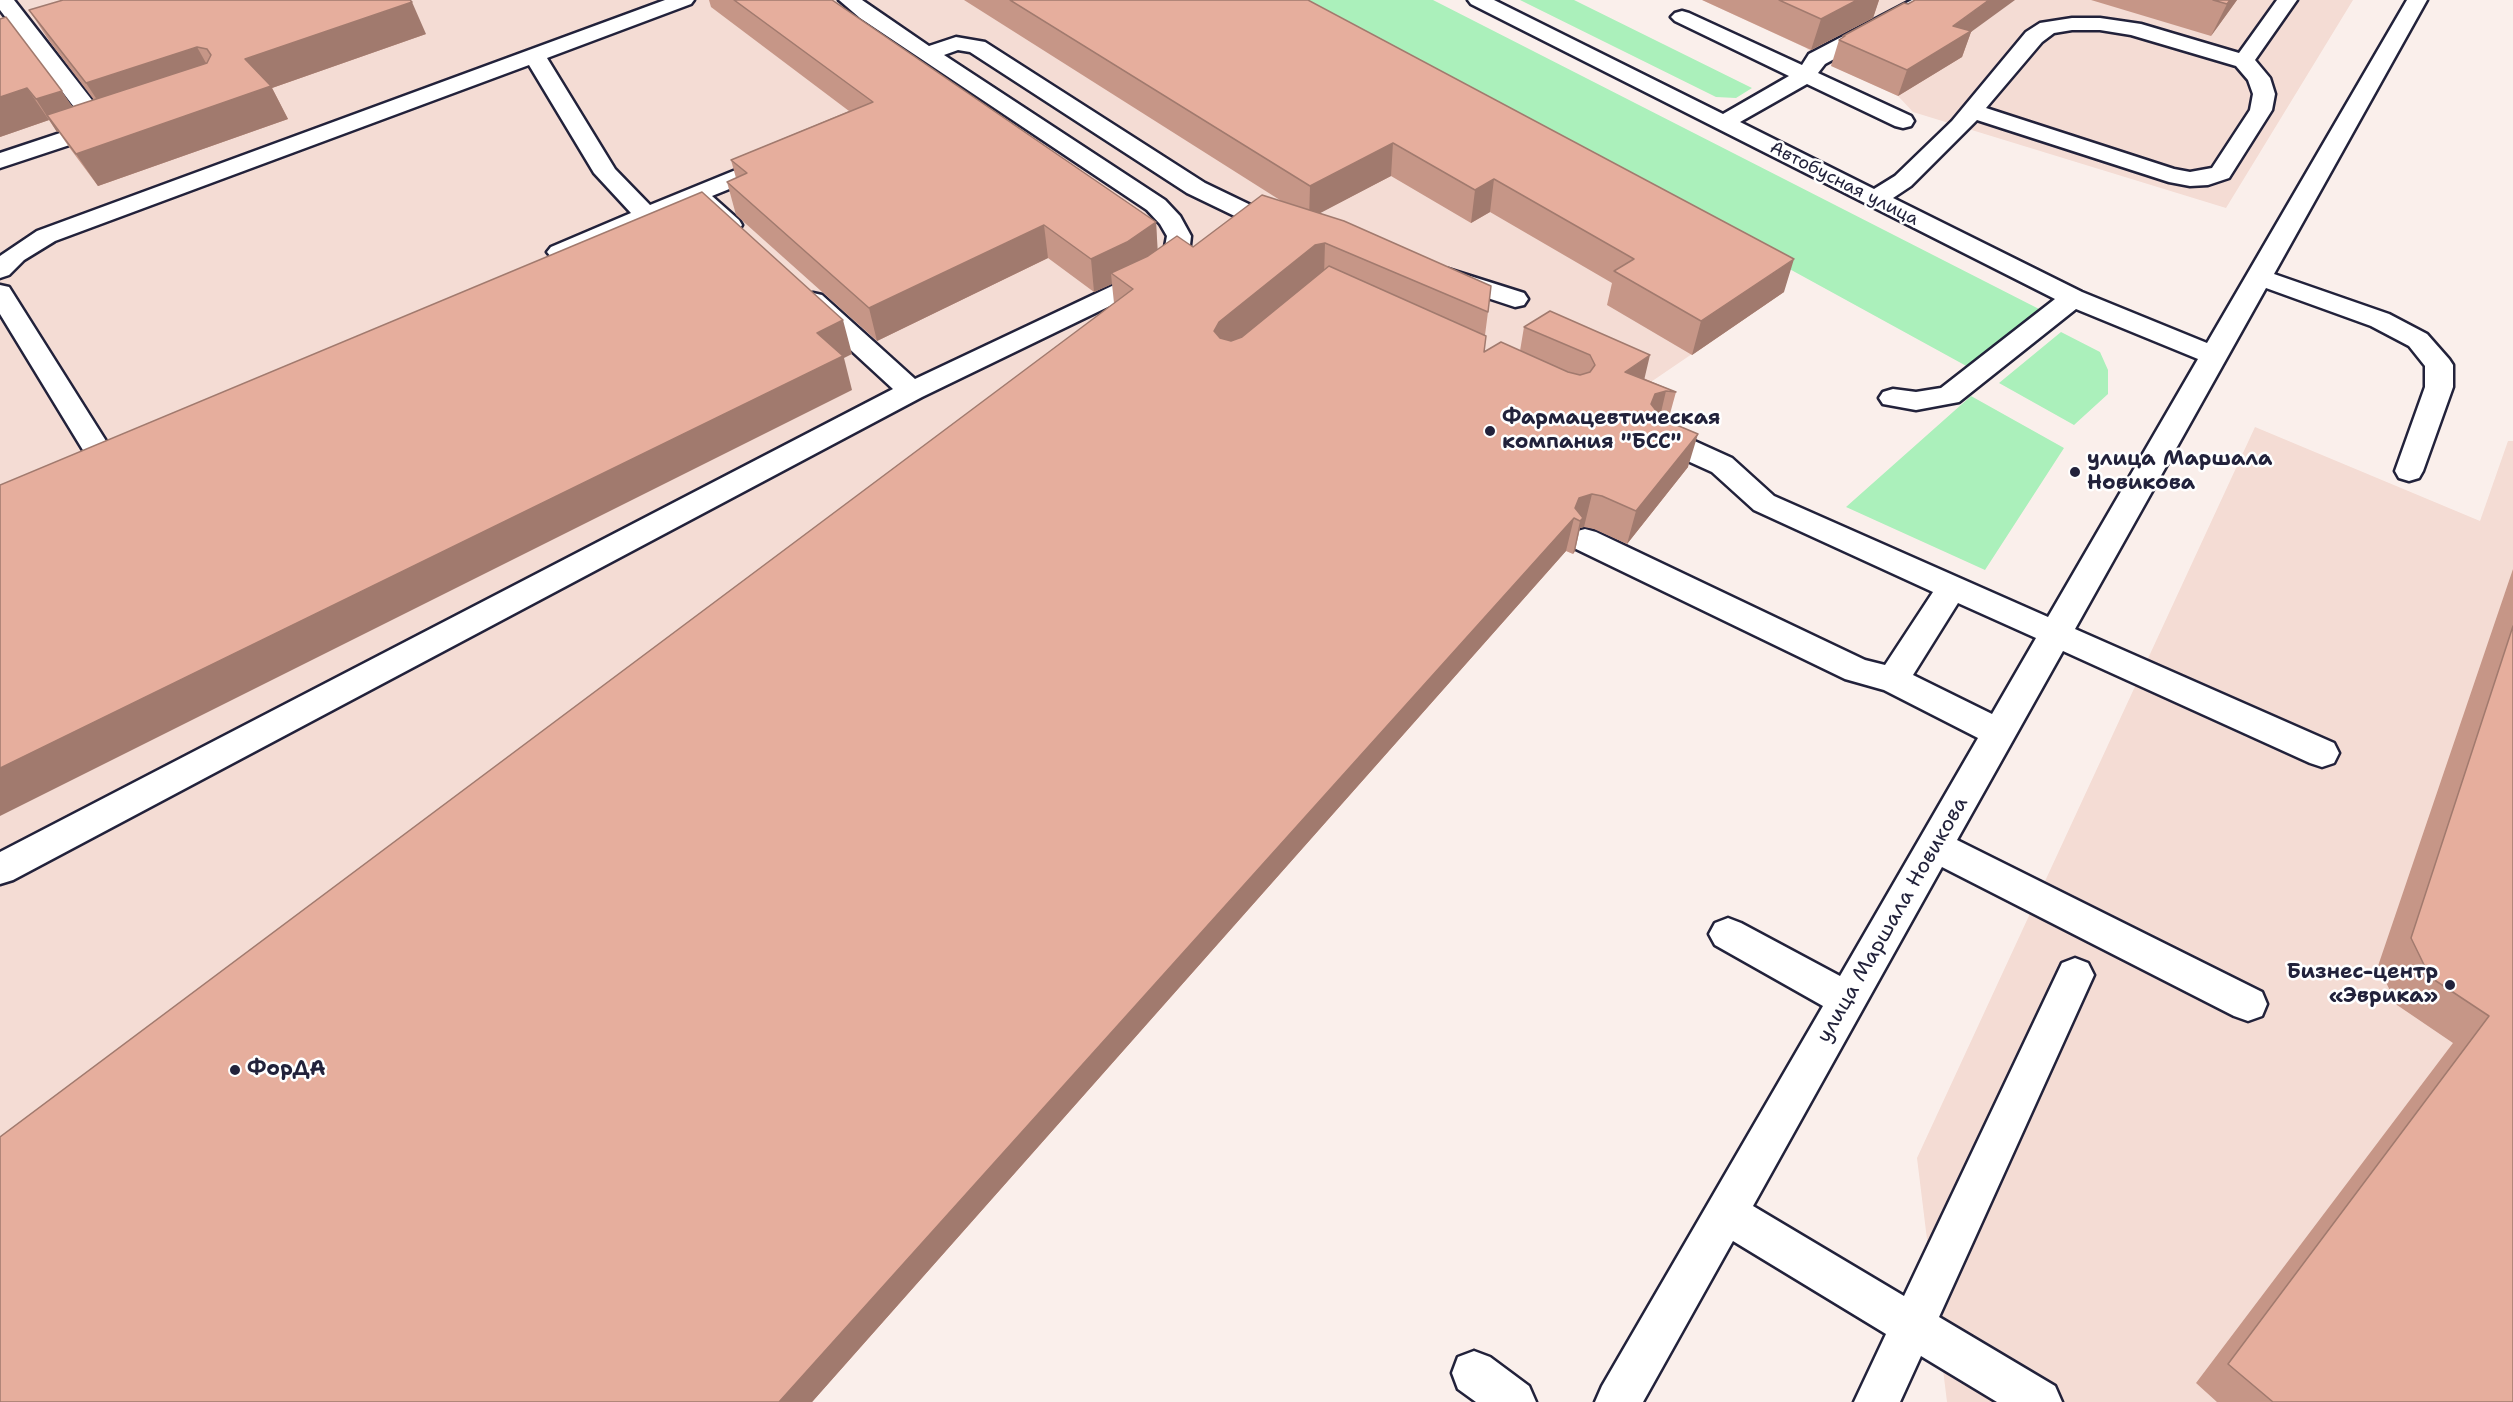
<!DOCTYPE html>
<html>
<head>
<meta charset="utf-8">
<style>
	body { margin:0 }
	canvas { display:block; background:#faefeb }
</style>
</head>
<body>
<canvas width="2513" height="1402"></canvas>
<script>
const c = document.querySelector('canvas').getContext('2d');
c.lineJoin = 'round';
function fillPath(path, color) {
  c.fillStyle = color;
  c.fill(path, 'evenodd');
}
function poly(rows) {
  const path = new Path2D();
  for (const r of rows) {
    path.moveTo(r[0], r[1]);
    for (let i = 2; i < r.length; i += 2) path.lineTo(r[i], r[i + 1]);
  }
  return path;
}
function trace(path, color, width, dash) {
  c.strokeStyle = color;
  c.lineWidth = width;
  c.lineCap = dash ? 'butt' : 'round';
  c.setLineDash(dash || []);
  c.stroke(path);
}
function label(font, color, halo, rows, align = 'center') {
  c.font = font + ' "Shantell Sans",sans-serif';
  c.lineWidth = 5;
  c.setLineDash([]);
  c.textBaseline = 'middle';
  c.strokeStyle = halo;
  c.fillStyle = color;
  for (const [text, x, y, turn = 0] of rows) {
    c.save();
    c.translate(x, y);
    c.rotate((+turn || 0) * Math.PI / 180);
    c.textAlign = isNaN(turn) ? turn : align;
    if (halo) c.strokeText(text, 0, 0);
    c.fillText(text, 0, 0);
    c.restore();
  }
}
fillPath(poly([
	[0,0,1250,0,1783,292,1620,403,1647,449,1688,467,1627,544,1595,529,1573,554,1566,551,812,1402,0,1402],
	[1702,0,2353,0,2226,208,1913,112,1898,96,1817,59,1806,48],
	[2255,427,2480,521,2508,441,2513,441,2513,1402,1947,1402,1917,1158]
]), '#f4dcd4');
fillPath(poly([
	[1299,0,1433,0,2039,309,1970,368],
	[1520,0,1574,0,1752,88,1736,98,1716,97],
	[2061,332,2100,352,2108,370,2108,394,2074,425,1999,383],
	[1971,396,2064,448,1985,570,1846,507]
]), '#abf0bb');
const minor = poly([
	[0,0,14,0,109,122,112,127,109,132,0,168,0,153,87,124,0,10,0,0],
	[665,0,694,0,691,4,547,58,615,169,650,205,770,156,778,154,786,156,790,161,786,166,712,196,739,220,742,225,739,230,730,232,721,230,693,204,569,257,560,260,551,257,547,252,551,247,631,213,594,173,529,65,55,241,24,260,9,275,0,278,0,256,37,231,665,0],
	[839,0,862,0,929,46,956,37,985,42,1205,183,1261,210,1293,220,1296,225,1293,230,1284,232,1243,220,1187,193,970,52,958,50,944,55,1165,200,1180,216,1191,236,1189,254,1185,259,1172,273,1149,287,922,397,13,880,0,884,0,852,893,389,804,307,800,301,804,295,813,293,822,295,915,379,1131,277,1154,263,1164,252,1167,236,1160,224,1147,210,860,18,839,0],
	[1468,0,1494,0,1723,114,1789,76,1675,21,1671,17,1675,13,1682,11,1689,13,1802,65,1809,54,1912,0,1938,0,1935,4,1825,64,1818,73,1911,116,1914,121,1911,126,1903,128,1895,126,1807,84,1740,122,1874,189,1895,176,1952,121,2026,32,2040,23,2072,18,2100,18,2141,24,2239,53,2277,0,2297,0,2255,60,2270,78,2275,94,2272,110,2229,178,2208,185,2190,186,2169,182,1977,120,1911,186,1893,198,2082,292,2207,343,2407,0,2427,0,2274,274,2389,314,2427,334,2449,359,2453,365,2453,387,2423,471,2419,478,2409,481,2399,478,2395,471,2425,387,2425,366,2409,346,2371,326,2266,288,2075,629,2334,743,2339,753,2334,763,2322,767,2310,763,2063,651,1957,840,2262,992,2267,1004,2262,1016,2248,1021,2234,1016,1942,867,1753,1206,1904,1296,2062,963,2075,958,2088,963,2094,975,1939,1317,2055,1386,2062,1402,1997,1402,1921,1356,1900,1402,1854,1402,1886,1334,1733,1241,1643,1402,1595,1402,1602,1386,1823,1006,1715,945,1709,934,1715,923,1728,918,1741,923,1840,976,1978,738,1884,690,1845,679,1574,548,1570,540,1574,532,1585,529,1596,532,1865,660,1885,665,1933,592,1754,510,1712,472,1648,443,1644,436,1648,429,1658,427,1668,429,1732,458,1774,496,2048,617,2198,359,2076,309,1959,402,1916,410,1883,404,1879,398,1883,392,1893,389,1916,392,1941,388,2055,299,1471,4,1468,0],
	[2072,30,2100,30,2131,35,2236,66,2248,80,2253,94,2250,110,2212,168,2190,172,2174,169,1986,108,2042,42,2054,33,2072,30],
	[1958,603,2036,638,1992,714,1913,675,1958,603],
	[1448,269,1524,293,1528,299,1524,305,1515,307,1439,282,1435,277,1439,272,1448,269],
	[0,285,9,287,106,441,110,448,106,455,96,458,86,455,0,314,0,285],
	[1474,1351,1490,1357,1529,1386,1536,1402,1476,1402,1458,1389,1452,1373,1458,1357,1474,1351]
]);
trace(minor, '#22223b', 5);
fillPath(minor, '#fff');
fillPath(poly([
	[709,0,832,0,1156,222,1157,249,1193,247,1283,202,964,0,1308,0,1784,292,1692,355,1607,305,1612,283,1490,212,1471,223,1391,176,1319,213,1488,312,1485,335,1484,352,1520,351,1524,327,1676,392,1668,421,1688,467,1627,544,1594,529,1584,527,1580,528,1575,551,1573,554,1566,551,812,1402,0,1402,1114,303,1112,284,1094,292,1048,258,877,341,736,215,727,182,736,178,731,160,849,111,711,7],
	[1702,0,1879,0,1873,18,1811,50],
	[2091,0,2237,0,2211,36],
	[29,10,426,34,272,88,288,119,98,186,69,147,58,131,57,132,49,120,0,137,0,19,73,107,94,100,50,42],
	[1971,32,1962,57,1898,96,1831,66,1839,40,1842,38,1843,36],
	[2513,569,2513,1402,2217,1402,2196,1383,2453,1043,2397,1005,2378,966]
]), '#c69687');
fillPath(poly([
	[1857,0,1879,0,1873,18,1811,50,1821,19],
	[1989,0,2015,0,1971,32,1962,57,1898,96,1907,70,1953,26],
	[2230,0,2237,0,2211,36,2227,4],
	[412,2,426,34,272,88,288,119,98,186,76,154,245,59],
	[197,47,215,79,107,115,86,83],
	[27,88,49,120,0,137,0,97],
	[62,91,83,123,47,115,58,131,57,132,36,99],
	[1393,143,1391,176,1309,219,1310,186],
	[1494,179,1490,212,1471,223,1475,190],
	[1156,222,1158,255,1111,273,1112,284,1094,292,1091,259],
	[1044,225,1048,258,877,341,869,308],
	[1325,243,1324,276,1220,355,1214,331,1219,322,1315,245],
	[1794,259,1784,292,1692,355,1701,321],
	[843,320,852,354,844,358,852,390,0,816,0,768,817,333],
	[1650,355,1642,389,1625,372],
	[1666,391,1658,425,1651,404,1655,394],
	[1698,434,1688,467,1627,544,1636,511],
	[1592,494,1584,527,1580,528,1575,551,1573,554,1580,521,1574,518,1566,551,812,1402,779,1402,1575,508,1579,498]
]), '#a17a6e');
const building = poly([
	[63,0,410,0,412,2,245,59,271,86,76,154,47,115,207,63,211,55,207,49,197,47,86,83,29,10,63,0],
	[734,0,832,0,1156,222,1127,242,1091,259,1044,225,869,308,727,182,747,173,731,160,873,102,734,0],
	[1010,0,1308,0,1794,259,1701,321,1614,271,1634,259,1494,179,1475,190,1393,143,1310,186,1010,0],
	[1779,0,1857,0,1821,19,1779,0],
	[1915,0,1989,0,1953,26,1971,31,1907,70,1839,40,1845,36,1843,36,1904,3,1908,4,1915,0],
	[2213,0,2230,0,2227,4,2213,0],
	[6,17,62,91,36,99,27,88,0,97,0,19,6,17],
	[702,192,843,320,817,333,843,356,0,768,0,485,702,192],
	[1262,195,1344,221,1491,286,1488,312,1325,243,1315,245,1219,322,1214,331,1220,338,1231,341,1242,337,1329,266,1486,336,1484,352,1501,342,1568,372,1580,375,1590,372,1595,365,1590,355,1524,327,1550,311,1650,355,1625,372,1676,392,1666,391,1655,394,1651,404,1658,413,1655,416,1698,434,1636,511,1602,496,1592,494,1579,498,1575,508,1583,518,1580,521,1574,518,779,1402,0,1402,0,1137,1133,289,1111,273,1148,256,1177,236,1193,247,1262,195],
	[2513,626,2513,1402,2273,1402,2228,1364,2489,1016,2430,977,2411,938,2513,626]
]);
fillPath(building, '#e6ae9d');
trace(building, '#a17a6e', 1.5);
for (const [x, y, r, color] of [
	[1490,431,6,"#22223b"],
	[2075,472,6,"#22223b"],
	[2450,985,6,"#22223b"],
	[235,1070,6,"#22223b"]
]) {
  const dot = new Path2D();
  dot.arc(x, y, r, 0, 2 * Math.PI);
  c.fillStyle = color;
  c.fill(dot);
  trace(dot, '#fff', 2);
}
label('18px', '#22223b', '#fff', [
	["Автобусная улица",1844,184,27]
]);
label('bold 21px', '#22223b', '#fff', [
	["Фармацевтическая",1502,419],
	["компания \"БСС\"",1502,443],
	["улица Маршала",2087,460],
	["Новикова",2087,484],
	["Бизнес-центр",2438,973,"right"],
	["«Эврика»",2438,997,"right"],
	["ФорДА",247,1070]
], 'left');
label('21px', '#22223b', '#fff', [
	["улица Маршала Новикова",1893,920,-60]
]);
</script>
</body>
</html>
